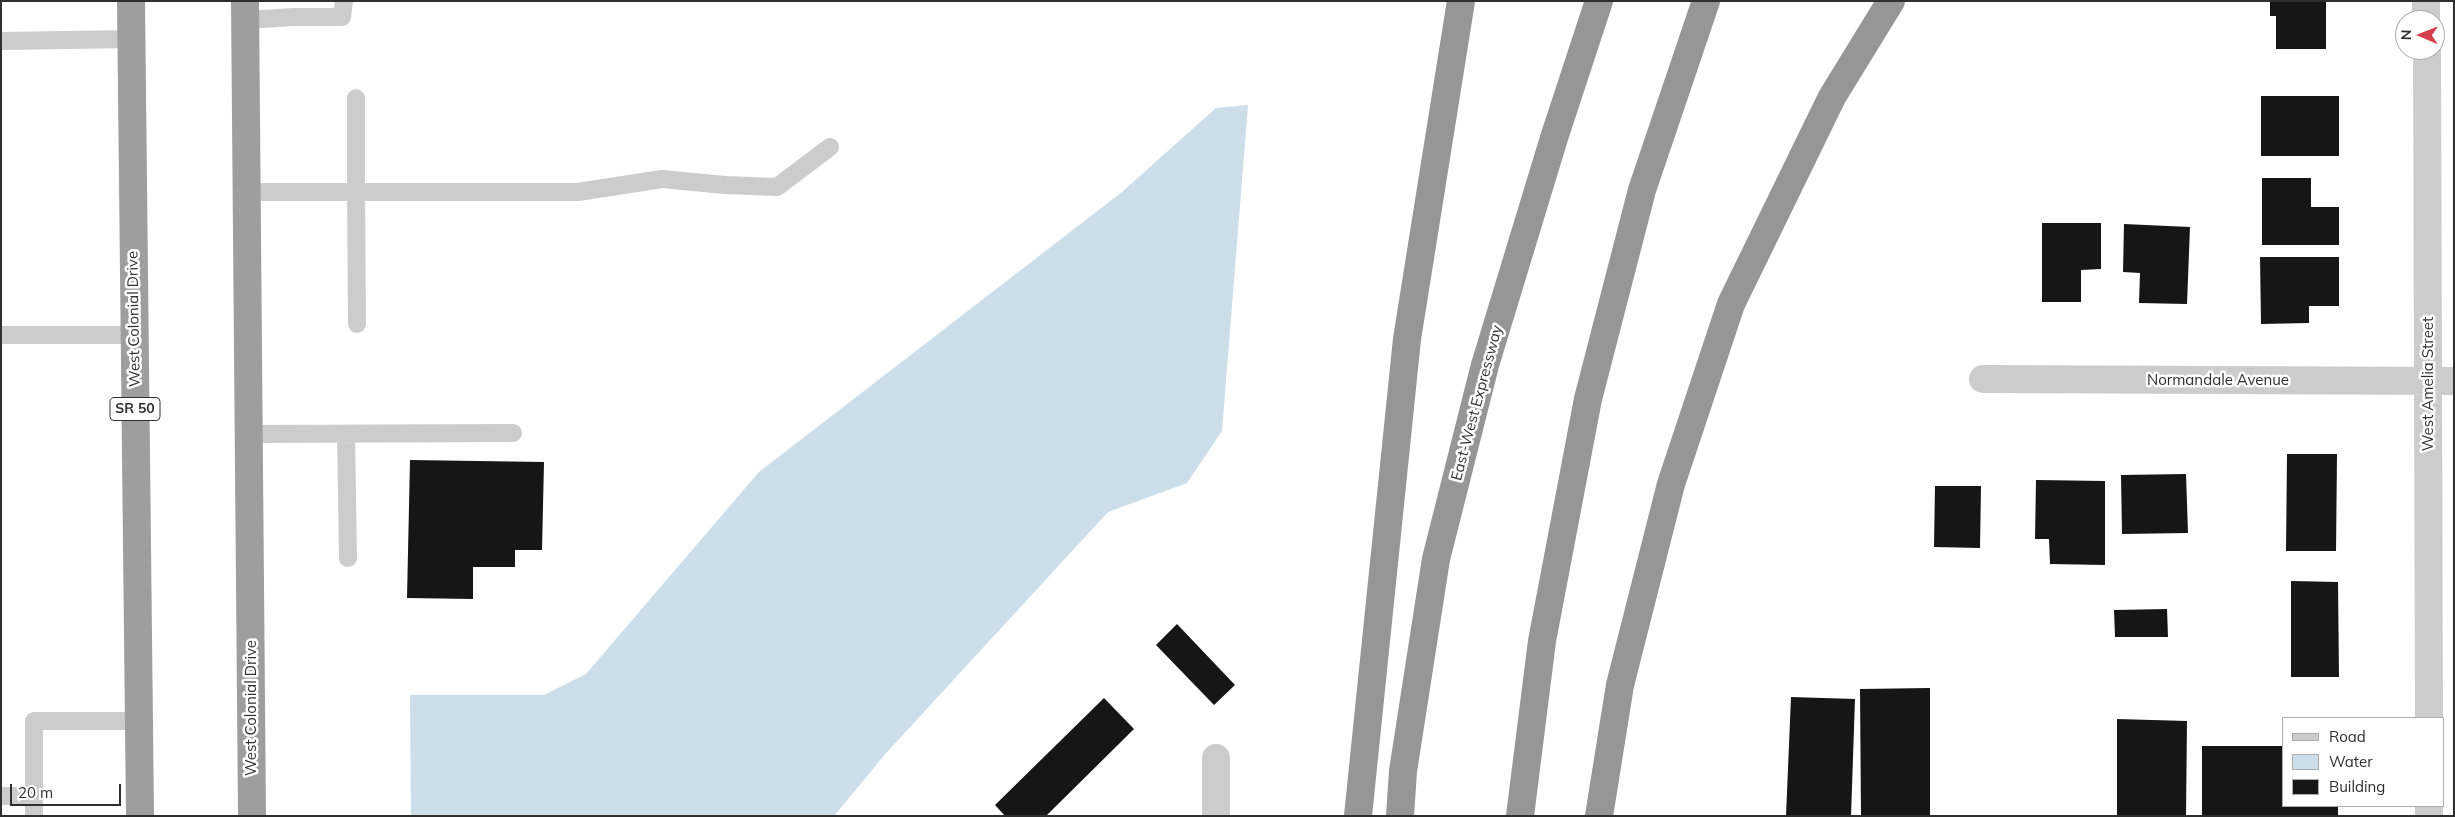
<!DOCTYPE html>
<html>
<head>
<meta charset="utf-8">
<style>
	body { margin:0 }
	#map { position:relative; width:2455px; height:817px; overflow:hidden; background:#fff; font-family:Mulish,sans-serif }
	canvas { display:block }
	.frame { position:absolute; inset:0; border:2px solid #2f2f2f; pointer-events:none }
	.legend { position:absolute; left:2282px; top:717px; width:162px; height:90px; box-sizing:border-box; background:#fff; border:1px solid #acacac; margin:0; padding:6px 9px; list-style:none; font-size:15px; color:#2f2f2f }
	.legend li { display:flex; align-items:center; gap:10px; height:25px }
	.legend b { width:25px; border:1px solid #acacac }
	.north { position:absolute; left:2395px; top:10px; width:50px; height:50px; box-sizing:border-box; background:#fff; border:1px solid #acacac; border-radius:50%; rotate:271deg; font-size:14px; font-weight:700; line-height:20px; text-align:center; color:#2f2f2f }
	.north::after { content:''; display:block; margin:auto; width:18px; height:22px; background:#d73f4b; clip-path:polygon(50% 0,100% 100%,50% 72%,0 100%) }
	.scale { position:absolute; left:10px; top:784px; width:111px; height:22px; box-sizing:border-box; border:2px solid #2f2f2f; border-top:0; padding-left:6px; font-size:15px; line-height:18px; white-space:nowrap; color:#2f2f2f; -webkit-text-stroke:4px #fff; paint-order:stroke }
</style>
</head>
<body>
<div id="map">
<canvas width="2455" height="817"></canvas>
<div class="frame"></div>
<ul class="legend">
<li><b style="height:6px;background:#ccc"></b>Road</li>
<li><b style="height:14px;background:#cbdee9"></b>Water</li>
<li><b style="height:14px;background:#161616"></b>Building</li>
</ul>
<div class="north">N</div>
<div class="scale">20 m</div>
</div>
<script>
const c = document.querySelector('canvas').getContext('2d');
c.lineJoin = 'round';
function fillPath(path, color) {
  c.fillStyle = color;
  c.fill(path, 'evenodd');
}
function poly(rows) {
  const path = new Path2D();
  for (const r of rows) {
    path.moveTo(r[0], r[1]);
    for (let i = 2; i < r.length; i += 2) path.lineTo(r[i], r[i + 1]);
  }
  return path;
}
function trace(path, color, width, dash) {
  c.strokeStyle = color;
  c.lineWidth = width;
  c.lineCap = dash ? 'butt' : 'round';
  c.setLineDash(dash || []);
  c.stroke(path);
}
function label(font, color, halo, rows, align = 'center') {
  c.font = font + ' Mulish,sans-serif';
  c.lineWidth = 5;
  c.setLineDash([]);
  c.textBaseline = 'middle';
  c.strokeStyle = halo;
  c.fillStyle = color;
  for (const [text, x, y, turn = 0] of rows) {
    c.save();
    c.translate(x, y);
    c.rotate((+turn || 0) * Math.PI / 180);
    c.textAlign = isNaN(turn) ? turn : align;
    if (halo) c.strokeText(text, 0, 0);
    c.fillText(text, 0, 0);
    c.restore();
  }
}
fillPath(poly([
	[1248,105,1222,431,1187,483,1108,512,887,752,834,816,411,816,410,695,544,695,586,674,759,472,1122,192,1216,108]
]), '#cbdee9');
fillPath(poly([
	[2270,1,2326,1,2326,49,2276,49,2276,16,2270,16],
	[2261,96,2339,96,2339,156,2261,156],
	[2262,178,2311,178,2311,207,2339,207,2339,245,2262,245],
	[2042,223,2101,223,2101,269,2081,270,2081,302,2042,302],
	[2124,224,2190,227,2187,304,2139,303,2140,273,2123,272],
	[2260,257,2339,257,2339,306,2309,306,2309,323,2261,324],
	[2287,454,2337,454,2336,551,2286,551],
	[410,460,544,462,542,550,515,550,515,567,473,567,473,599,407,598],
	[2186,474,2188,533,2122,534,2121,475],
	[2036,480,2105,481,2105,565,2050,564,2049,539,2035,539],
	[1935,486,1981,486,1980,548,1934,547],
	[2291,581,2338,582,2339,677,2291,677],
	[2167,609,2168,637,2115,637,2114,610],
	[1177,624,1235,685,1214,705,1156,645],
	[1930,688,1930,816,1861,816,1860,689],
	[1791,697,1855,699,1851,816,1786,816],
	[1104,698,1134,729,1046,816,1005,816,995,805],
	[2117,719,2187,721,2186,816,2117,816],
	[2202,746,2284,746,2284,806,2338,806,2338,816,2202,816]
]), '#161616');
trace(poly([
	[245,20,294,17,342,17,344,1],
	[1,41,132,39],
	[356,98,356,192,578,192,662,179,725,185,777,187,830,147],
	[247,192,356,192,357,324],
	[1,335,134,335],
	[249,434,513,433],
	[346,434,348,558],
	[1,796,34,796],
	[34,816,34,721,139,721]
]), '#ccc', 18);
trace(poly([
	[2426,1,2426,20],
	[2427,50,2429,718],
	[1983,379,2454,381],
	[1216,758,1216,816],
	[2429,816,2429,806]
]), '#ccc', 28);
trace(poly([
	[131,1,140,816],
	[245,1,252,816]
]), '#9e9e9e', 28);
trace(poly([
	[1358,816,1407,339,1461,1],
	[1400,816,1403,771,1436,559,1485,365,1554,138,1599,1],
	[1520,816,1542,641,1588,399,1642,190,1706,1],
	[1599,816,1620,685,1671,484,1731,304,1832,97,1891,1]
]), '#969696', 28);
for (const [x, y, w] of [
	[135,409,50]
]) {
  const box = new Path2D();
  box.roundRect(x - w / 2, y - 11.5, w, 23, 4);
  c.fillStyle = '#fff';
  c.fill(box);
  trace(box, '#2f2f2f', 1);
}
label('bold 14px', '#2f2f2f', null, [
	["SR 50",135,409]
]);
label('15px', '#2f2f2f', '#fff', [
	["West Colonial Drive",134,319,-91],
	["Normandale Avenue",2218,380],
	["West Amelia Street",2428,384,-90],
	["East-West Expressway",1477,403,-75],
	["West Colonial Drive",251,708,-90]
]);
</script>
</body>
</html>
